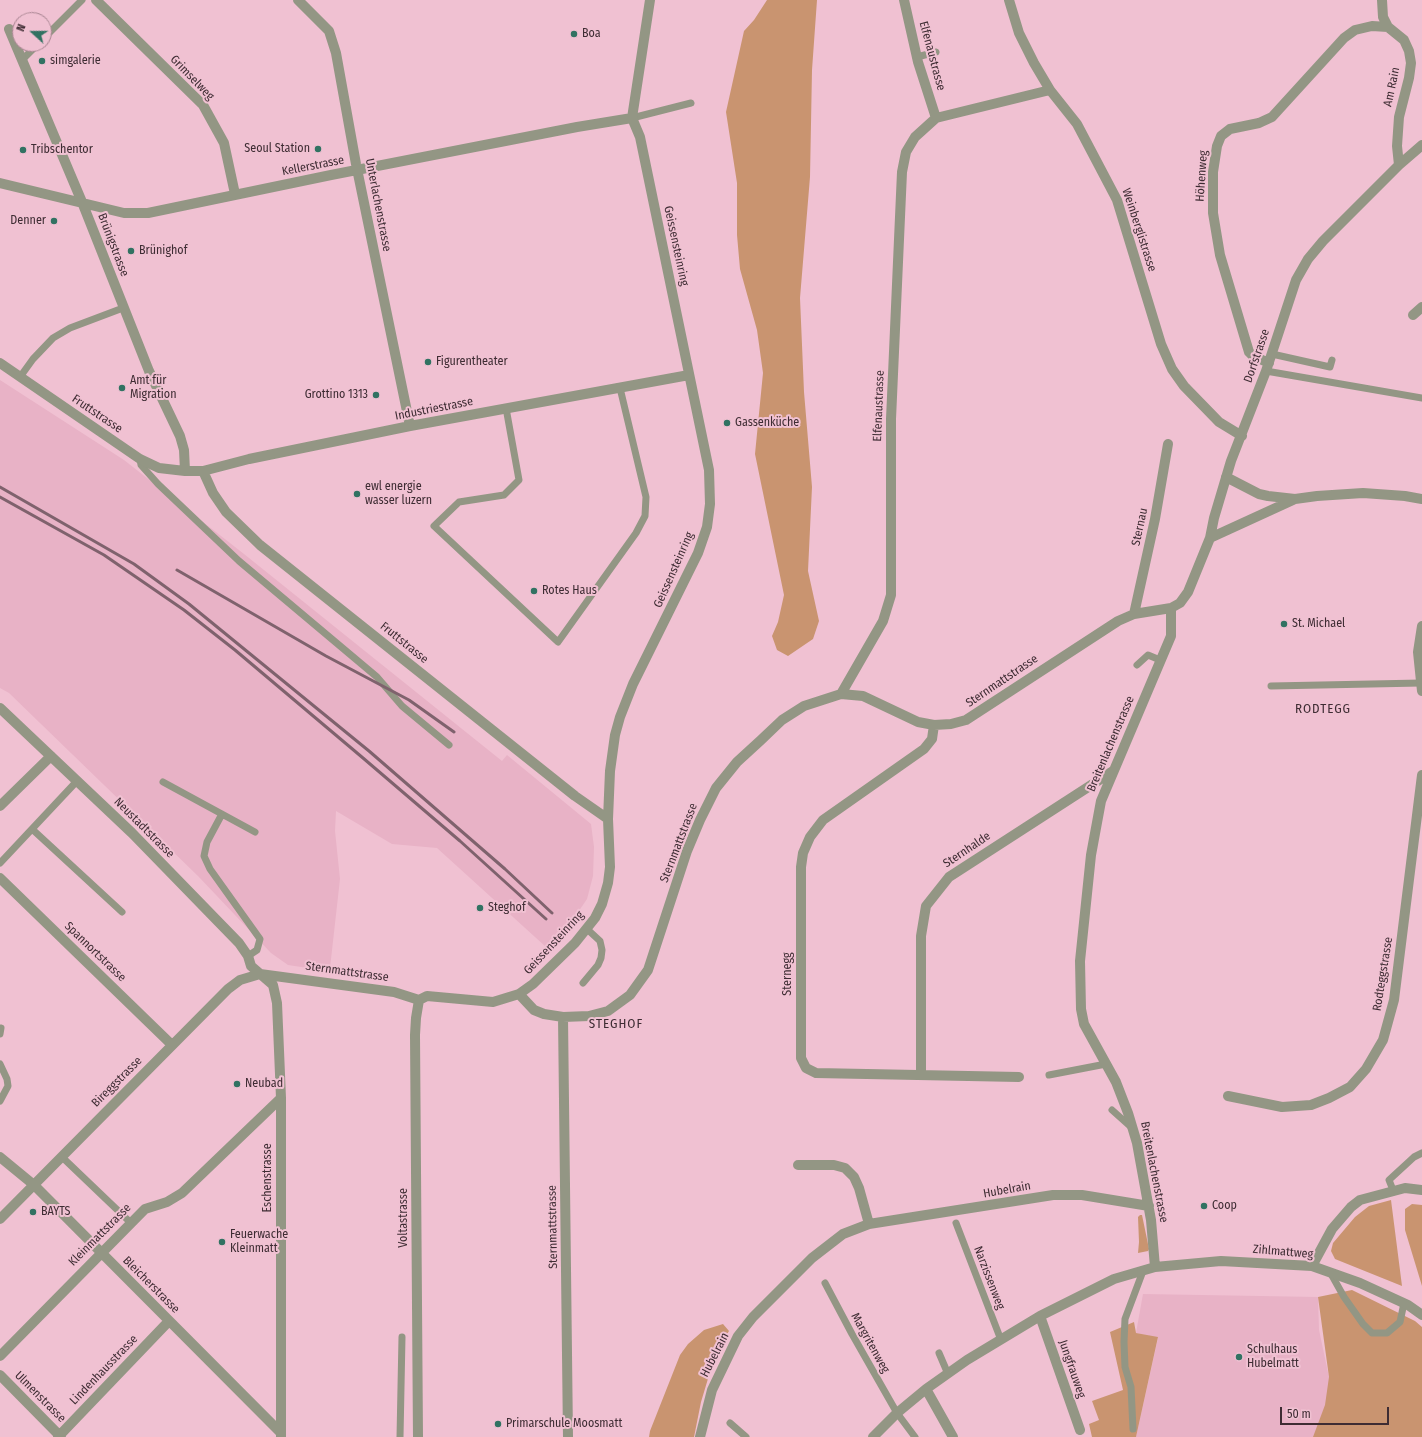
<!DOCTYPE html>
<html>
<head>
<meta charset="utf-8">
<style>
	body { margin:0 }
	#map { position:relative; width:1422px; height:1437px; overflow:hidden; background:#f0c1d2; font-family:"Fira Sans Condensed",sans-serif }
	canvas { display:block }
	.north { position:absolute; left:12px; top:12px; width:40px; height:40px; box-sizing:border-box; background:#f0c1d2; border:1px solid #a98592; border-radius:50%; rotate:291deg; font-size:11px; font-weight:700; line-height:16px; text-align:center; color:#3e2c33 }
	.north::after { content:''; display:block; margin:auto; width:14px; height:18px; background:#317262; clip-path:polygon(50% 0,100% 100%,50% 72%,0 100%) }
	.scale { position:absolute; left:1280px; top:1407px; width:109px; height:18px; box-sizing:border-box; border:2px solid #3e2c33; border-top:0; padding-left:5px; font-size:12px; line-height:14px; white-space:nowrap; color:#3e2c33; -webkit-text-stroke:3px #f0c1d2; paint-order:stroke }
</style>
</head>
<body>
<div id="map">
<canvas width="1422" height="1437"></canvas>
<div class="north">N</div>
<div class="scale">50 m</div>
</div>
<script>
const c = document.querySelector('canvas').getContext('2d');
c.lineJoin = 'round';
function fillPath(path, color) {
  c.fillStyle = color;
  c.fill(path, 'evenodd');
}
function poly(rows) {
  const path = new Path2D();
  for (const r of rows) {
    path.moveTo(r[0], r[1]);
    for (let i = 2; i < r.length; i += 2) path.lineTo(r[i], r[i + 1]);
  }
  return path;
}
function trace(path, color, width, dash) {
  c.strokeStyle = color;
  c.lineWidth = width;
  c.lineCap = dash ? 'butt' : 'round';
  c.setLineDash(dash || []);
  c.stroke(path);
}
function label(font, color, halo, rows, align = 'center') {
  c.font = font + ' "Fira Sans Condensed",sans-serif';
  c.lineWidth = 4;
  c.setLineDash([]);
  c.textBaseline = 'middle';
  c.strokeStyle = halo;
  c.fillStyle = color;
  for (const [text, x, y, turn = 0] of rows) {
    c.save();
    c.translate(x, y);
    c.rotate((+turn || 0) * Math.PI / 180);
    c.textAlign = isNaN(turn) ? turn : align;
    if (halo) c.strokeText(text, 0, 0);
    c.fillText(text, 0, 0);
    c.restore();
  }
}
fillPath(poly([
	[0,380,124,460,244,554,502,761,507,755,591,824,594,847,593,876,587,899,568,927,546,947,437,848,392,844,336,811,335,831,340,879,330,968,308,968,288,965,271,953,198,876,9,693,0,688],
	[1143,1294,1318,1297,1319,1330,1329,1377,1329,1392,1326,1411,1315,1437,1136,1437,1158,1338,1136,1333]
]), '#e8b2c6');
fillPath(poly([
	[767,0,817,0,812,70,810,177,800,298,804,392,812,487,808,571,819,621,813,639,788,656,777,650,772,636,778,622,784,595,755,454,763,373,757,330,740,269,737,235,737,183,726,112,744,31,754,20],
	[1391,1200,1402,1286,1335,1259,1331,1251,1333,1243,1355,1217,1369,1206],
	[1412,1204,1422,1205,1422,1286,1405,1230,1405,1209],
	[1140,1215,1142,1215,1149,1249,1148,1251,1138,1253,1139,1242,1138,1217],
	[1352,1290,1415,1321,1422,1327,1422,1437,1313,1437,1325,1405,1329,1377,1318,1297],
	[1134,1322,1136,1333,1158,1337,1136,1437,1092,1437,1089,1424,1099,1420,1092,1401,1123,1390,1110,1332],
	[723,1324,729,1331,716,1352,701,1402,694,1437,649,1437,650,1431,680,1355,688,1344,704,1330]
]), '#c99470');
trace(poly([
	[44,38,82,0],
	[917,57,936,52],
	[22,60,38,44],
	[632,118,691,103],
	[1272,354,1330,367,1332,360],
	[1266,371,1422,398],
	[20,377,33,359,53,338,70,328,123,308],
	[506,408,519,480,504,495,459,502,434,526,558,642,636,533,645,516,646,497,620,388],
	[140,459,141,465,158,484,239,561,377,677,402,706,449,745],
	[1137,665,1148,655,1160,660],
	[1271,686,1421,683],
	[163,782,255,832],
	[222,814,207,842,204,856,210,869,260,939,257,950,248,956],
	[32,829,122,912],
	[0,863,77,781],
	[583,983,598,965,601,958,602,950,600,941,587,929],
	[0,1034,1,1028],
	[0,1064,7,1079,8,1086,0,1101],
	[1049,1075,1106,1064],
	[1112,1110,1131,1127],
	[62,1157,131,1223],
	[1393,1190,1389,1180,1414,1157,1422,1153],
	[956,1223,1001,1340],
	[1330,1272,1344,1297,1363,1324,1372,1333,1387,1333,1400,1322,1404,1303],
	[825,1283,852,1334,897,1413,915,1437],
	[939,1353,948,1374],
	[730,1423,746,1437],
	[1133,1429,1131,1387,1125,1367,1124,1342,1125,1319,1143,1271],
	[400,1437,402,1337]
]), '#939684', 7);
trace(poly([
	[96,0,203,105,224,143,235,194],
	[298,0,329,31,336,53,356,164,410,426],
	[904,0,918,62,936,118],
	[1009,0,1019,33,1034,63,1050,90,1077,124,1117,200,1161,344,1172,369,1184,386,1219,422,1242,436],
	[1382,0,1383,17,1388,27,1404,40,1409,51,1411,63,1409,78,1399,117,1397,146,1399,165],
	[9,29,82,202,149,371,180,436,184,450,185,471],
	[0,183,124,213,148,213,331,175,577,127,632,118],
	[1413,315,1422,307],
	[0,363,140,459,159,468,185,471,203,471,249,459,410,426,689,375],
	[1269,363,1253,356,1249,352,1220,255,1213,213,1213,172,1217,146,1221,136,1230,129,1259,123,1272,117,1344,38,1355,30,1372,26,1388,27],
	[203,471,213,493,226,512,260,545,575,796,608,819],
	[1226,477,1259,494,1268,496,1295,499,1317,496,1363,493,1405,496,1422,499],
	[1210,538,1293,500],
	[1134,614,1155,519,1168,444],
	[1422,626,1418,652,1422,691],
	[841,694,883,621,891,595,891,419,902,172,906,152,915,137,936,118,1050,90],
	[0,708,132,833,239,943,248,956,251,966,273,985,277,1003,281,1098,281,1437],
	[934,725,932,739,924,749,823,820,810,837,803,853,801,867,801,1058,806,1068,816,1073,1019,1077],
	[0,806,51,756],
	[0,878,172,1045],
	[519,994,534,1010,544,1014,563,1017,589,1016,608,1011,630,995,648,970,687,851,700,820,716,788,737,762,761,740,782,720,804,706,841,694,863,696,918,722,934,725,951,724,966,720,1118,621,1134,614,1171,608,1180,603,1188,592,1210,538,1214,518,1231,461,1266,371,1296,280,1308,259,1323,241,1399,165,1422,145],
	[563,1017,568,1437],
	[921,1075,921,936,926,906,949,877,1113,771],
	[1228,1096,1282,1107,1311,1105,1329,1098,1350,1087,1366,1069,1383,1040,1394,1000,1422,775],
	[0,1157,34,1185,281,1433],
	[798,1165,834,1165,845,1168,854,1177,859,1188,869,1224],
	[0,1219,228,989,240,980,260,974,394,992,419,1000,427,996,493,1002,519,994,533,984,575,943,595,918,602,904,608,883,610,867,608,819,610,771,615,735,620,717,633,684,698,553,707,527,710,504,709,470,640,137,632,118,650,0],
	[1312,1266,1332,1229,1351,1207,1360,1200,1405,1188,1422,1190],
	[1155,1267,1151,1220,1137,1143,1128,1113,1116,1082,1084,1024,1081,1009,1080,961,1091,855,1101,801,1171,636,1171,608],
	[1040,1316,1080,1430],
	[0,1356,145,1209,167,1202,182,1193,281,1098],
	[0,1375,61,1437],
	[926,1389,953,1437],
	[58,1437,169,1321],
	[418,1437,415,1035,416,1018,419,1000],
	[700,1437,712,1390,738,1336,753,1317,812,1258,843,1234,869,1224,1053,1195,1082,1195,1149,1206],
	[873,1437,897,1413,926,1389,967,1360,1040,1316,1114,1279,1155,1267,1221,1261,1312,1266,1360,1283,1408,1305,1422,1315]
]), '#939684', 10);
trace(poly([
	[0,487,134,564,189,604,369,751,505,869,552,913],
	[0,497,104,555,184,610,235,650,363,758,460,841,546,919],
	[177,570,326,656,409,700,454,732]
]), '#7f626d', 3);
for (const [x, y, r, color] of [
	[574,34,4,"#317262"],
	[42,61,4,"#317262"],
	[318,149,4,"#317262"],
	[23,150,4,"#317262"],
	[54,221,4,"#317262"],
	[131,251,4,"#317262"],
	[428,362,4,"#317262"],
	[122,388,4,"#317262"],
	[376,395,4,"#317262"],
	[727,423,4,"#317262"],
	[357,494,4,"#317262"],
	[534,591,4,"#317262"],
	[1284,624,4,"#317262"],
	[480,908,4,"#317262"],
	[237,1084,4,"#317262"],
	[1204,1206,4,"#317262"],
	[33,1212,4,"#317262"],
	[222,1242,4,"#317262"],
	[1239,1357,4,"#317262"],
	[498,1424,4,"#317262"]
]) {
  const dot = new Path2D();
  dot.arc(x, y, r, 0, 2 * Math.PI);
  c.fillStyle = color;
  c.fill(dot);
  trace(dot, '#f0c1d2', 1.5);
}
label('12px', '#3e2c33', '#f0c1d2', [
	["Boa",582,34],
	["simgalerie",50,61],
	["Seoul Station",310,149,"right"],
	["Tribschentor",31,150],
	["Denner",46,221,"right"],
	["Brünighof",139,251],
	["Figurentheater",436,362],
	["Amt für",130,381],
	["Migration",130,395],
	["Grottino 1313",368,395,"right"],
	["Gassenküche",735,423],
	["ewl energie",365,487],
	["wasser luzern",365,501],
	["Rotes Haus",542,591],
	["St. Michael",1292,624],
	["Steghof",488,908],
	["Neubad",245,1084],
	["Coop",1212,1206],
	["BAYTS",41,1212],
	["Feuerwache",230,1235],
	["Kleinmatt",230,1249],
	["Schulhaus",1247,1350],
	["Hubelmatt",1247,1364],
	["Primarschule Moosmatt",506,1424]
], 'left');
label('12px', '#3e2c33', '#f0c1d2', [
	["Elfenaustrasse",932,56,75],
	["Grimselweg",192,78,46],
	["Am Rain",1392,87,-78],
	["Kellerstrasse",313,166,-11],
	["Höhenweg",1202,176,-86],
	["Unterlachenstrasse",378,205,79],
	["Weinberglistrasse",1139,230,72],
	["Brünigstrasse",113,245,69],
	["Geissensteinring",676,246,78],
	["Dorfstrasse",1257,356,-71],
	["Elfenaustrasse",879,406,-88],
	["Industriestrasse",434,409,-11],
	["Fruttstrasse",97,414,34],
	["Sternau",1140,527,-78],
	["Geissensteinring",674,570,-66],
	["Fruttstrasse",404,643,39],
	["Sternmattstrasse",1002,681,-34],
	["Breitenlachenstrasse",1111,744,-67],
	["Neustadtstrasse",144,828,45],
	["Sternmattstrasse",679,843,-69],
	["Sternhalde",967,850,-34],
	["Geissensteinring",554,943,-47],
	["Spannortstrasse",95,952,44],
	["Sternmattstrasse",347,972,8],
	["Sternegg",788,974,-90],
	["Rodteggstrasse",1383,974,-81],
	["Bireggstrasse",117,1082,-45],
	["Breitenlachenstrasse",1154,1172,79],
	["Eschenstrasse",268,1178,-90],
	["Hubelrain",1007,1190,-10],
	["Voltastrasse",404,1218,-90],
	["Sternmattstrasse",553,1227,-91],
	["Kleinmattstrasse",100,1235,-45],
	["Zihlmattweg",1283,1252,5],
	["Narzissenweg",989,1278,69],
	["Bleicherstrasse",151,1285,45],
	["Margritenweg",870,1343,61],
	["Hubelrain",715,1355,-63],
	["Jungfrauweg",1072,1369,71],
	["Lindenhausstrasse",104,1370,-46],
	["Ulmenstrasse",40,1397,45]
]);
c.letterSpacing = '1px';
label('13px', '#3e2c33', '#f0c1d2', [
	["RODTEGG",1323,709],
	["STEGHOF",616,1024]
]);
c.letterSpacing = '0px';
</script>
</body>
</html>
